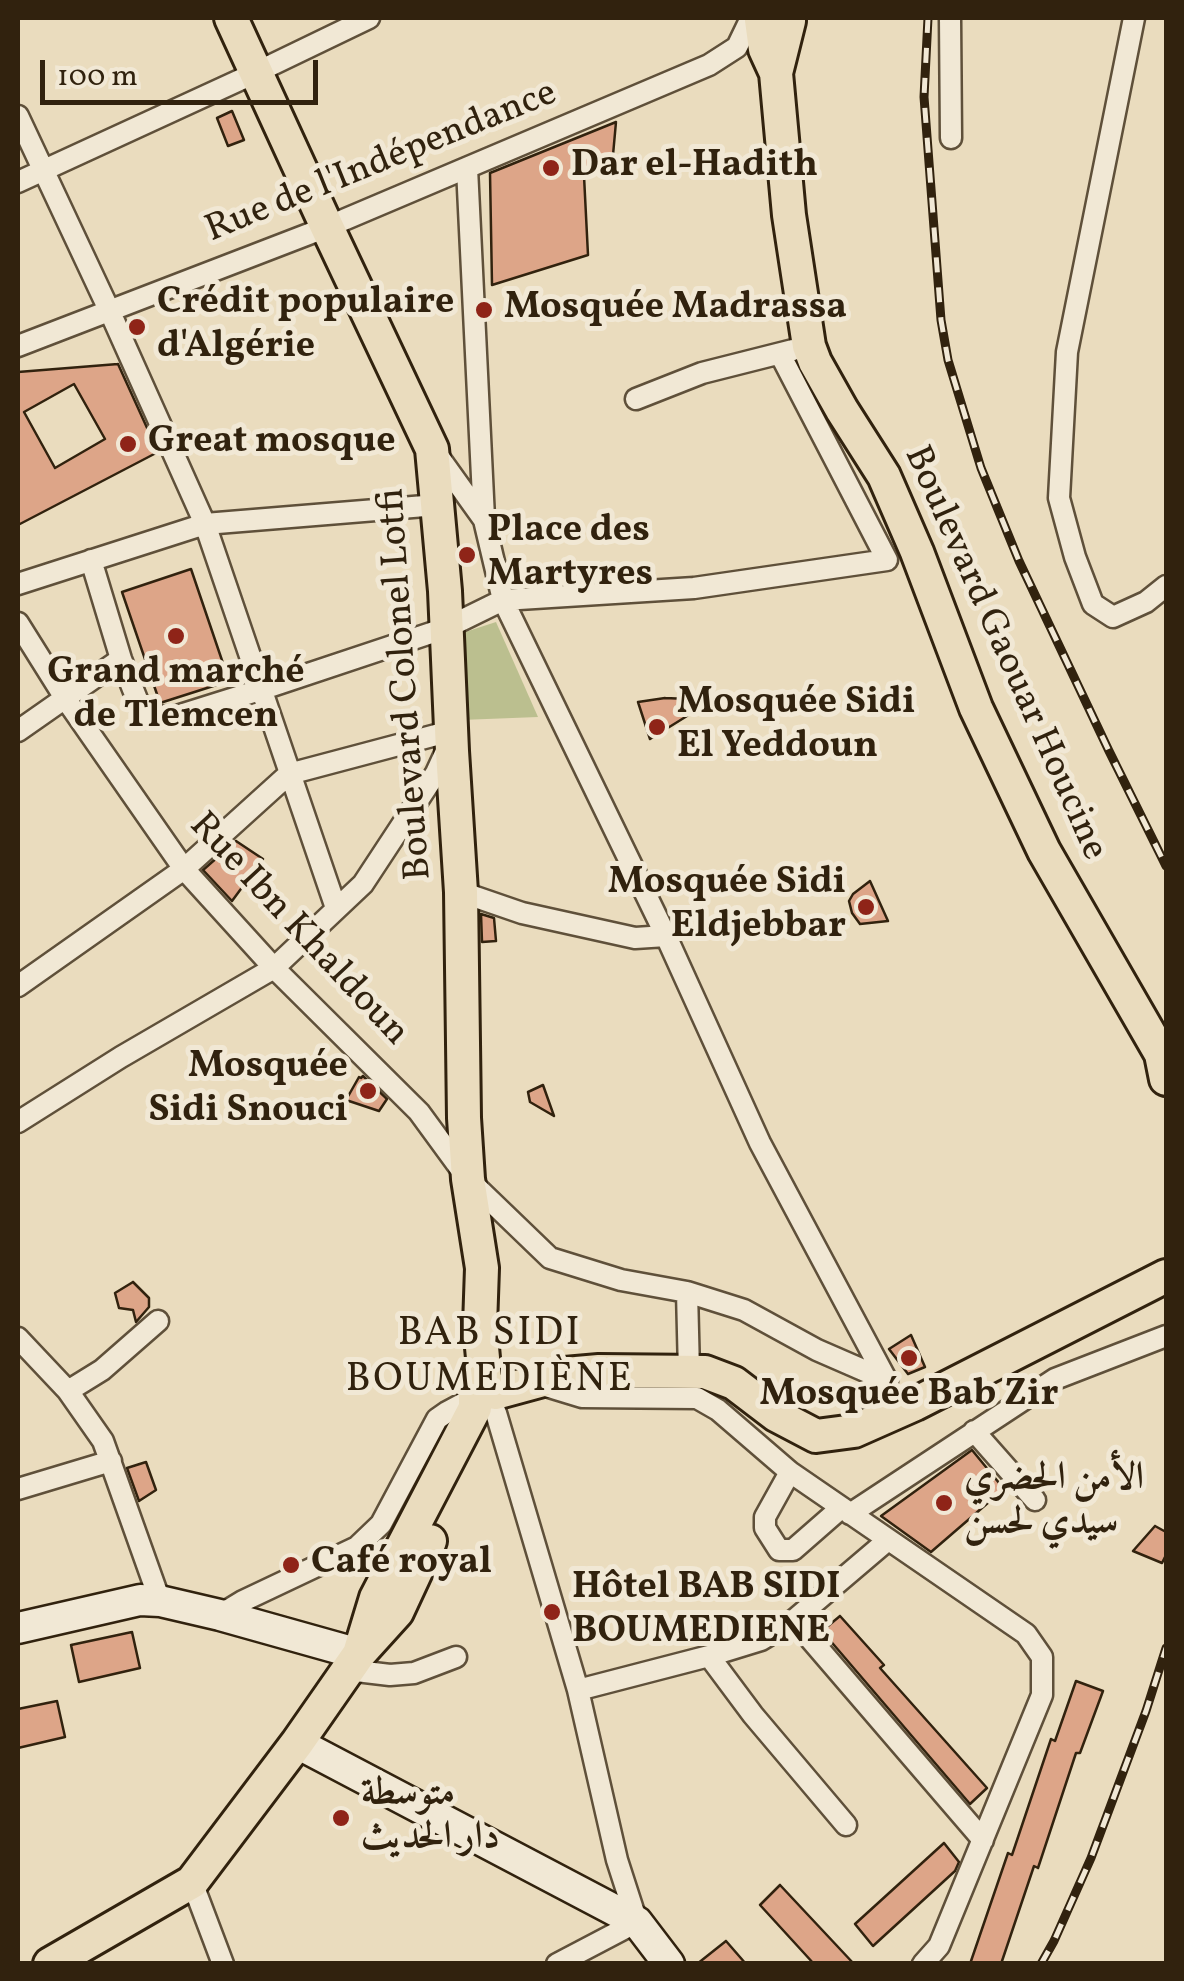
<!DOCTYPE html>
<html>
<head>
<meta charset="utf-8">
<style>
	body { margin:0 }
	#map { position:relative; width:1184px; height:1981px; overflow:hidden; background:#eadcbe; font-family:Vollkorn,serif }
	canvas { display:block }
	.frame { position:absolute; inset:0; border:20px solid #31220e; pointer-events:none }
	.scale { position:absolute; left:40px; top:60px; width:278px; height:45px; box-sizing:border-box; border:5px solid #31220e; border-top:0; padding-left:12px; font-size:30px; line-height:35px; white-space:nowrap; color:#31220e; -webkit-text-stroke:8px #f1e8d5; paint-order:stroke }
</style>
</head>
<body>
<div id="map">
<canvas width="1184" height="1981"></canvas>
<div class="frame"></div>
<div class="scale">100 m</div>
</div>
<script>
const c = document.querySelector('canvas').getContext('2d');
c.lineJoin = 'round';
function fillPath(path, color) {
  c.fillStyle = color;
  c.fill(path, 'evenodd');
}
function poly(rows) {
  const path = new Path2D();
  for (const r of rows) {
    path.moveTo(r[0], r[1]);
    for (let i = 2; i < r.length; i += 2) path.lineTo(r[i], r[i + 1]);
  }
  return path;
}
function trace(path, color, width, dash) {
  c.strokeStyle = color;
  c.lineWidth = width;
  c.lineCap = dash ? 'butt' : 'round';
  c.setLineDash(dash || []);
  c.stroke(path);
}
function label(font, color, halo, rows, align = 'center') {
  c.font = font + ' Vollkorn,Amiri,serif';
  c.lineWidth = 10;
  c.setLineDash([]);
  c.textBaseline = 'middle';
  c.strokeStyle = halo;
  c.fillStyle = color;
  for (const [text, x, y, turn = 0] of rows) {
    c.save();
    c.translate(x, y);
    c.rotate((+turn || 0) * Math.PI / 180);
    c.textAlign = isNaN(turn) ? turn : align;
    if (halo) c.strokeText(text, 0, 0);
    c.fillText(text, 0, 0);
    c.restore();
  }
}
fillPath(poly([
	[496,622,538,717,461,720,456,635]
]), '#bbbf8f');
const building = poly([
	[232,111,244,140,228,146,217,118,232,111],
	[616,122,612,166,584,176,588,255,492,285,490,173,616,122],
	[118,364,158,452,18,525,18,372,118,364],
	[74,384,105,439,55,468,24,412,74,384],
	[191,569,229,681,160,703,122,592,191,569],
	[665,698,688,699,690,708,687,716,650,739,638,702,665,698],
	[236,841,263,859,232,901,203,870,236,841],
	[870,881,888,921,860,924,852,913,849,901,853,894,870,881],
	[481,914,494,918,496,941,482,942,481,914],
	[363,1076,387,1099,379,1111,346,1100,359,1077,361,1078,363,1076],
	[543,1085,554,1116,530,1102,528,1092,543,1085],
	[133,1282,149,1298,149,1307,136,1322,133,1310,119,1308,115,1293,133,1282],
	[911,1335,925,1367,908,1374,889,1349,911,1335],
	[972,1450,1004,1489,931,1552,881,1516,972,1450],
	[146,1462,156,1490,139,1501,127,1468,146,1462],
	[1155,1526,1166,1532,1166,1555,1162,1563,1133,1551,1155,1526],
	[840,1616,884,1665,880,1668,987,1788,970,1804,822,1631,840,1616],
	[132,1632,140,1668,79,1682,71,1645,132,1632],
	[1076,1681,1103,1691,1080,1753,1076,1753,1038,1868,1034,1866,1001,1964,970,1964,1008,1853,1012,1855,1051,1739,1055,1741,1076,1681],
	[57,1701,65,1737,18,1748,18,1709,57,1701],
	[944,1843,959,1862,955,1871,873,1946,855,1924,944,1843],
	[780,1885,854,1964,814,1964,760,1905,780,1885],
	[726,1941,746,1964,697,1964,726,1941]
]);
fillPath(building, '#dda588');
trace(building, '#31220e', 2.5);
const minor = poly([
	[950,18,951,138],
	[1134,18,1067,352,1059,498,1075,557,1093,604,1113,617,1146,602,1166,586],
	[18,116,110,312,205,524,336,908],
	[467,168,484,518],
	[18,182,255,73,369,18],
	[18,346,327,227,709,65,737,47,751,18],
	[636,399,702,373,793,350],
	[436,453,484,520,503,600,666,936,760,1143,887,1381],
	[91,560,121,659,144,717,177,716,263,689,446,628,503,600,694,588,887,560,780,354],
	[18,584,205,524,437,505],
	[18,623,65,698,184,869,274,968,419,1112,468,1179,550,1258,621,1280,687,1292,744,1310,817,1350,886,1380],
	[18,731,121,659],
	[461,892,522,913,635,938,666,936],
	[18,986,184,869,289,774,451,731],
	[18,1122,121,1057,274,968,363,884,436,773,448,747],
	[687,1292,689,1372],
	[18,1338,68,1391,103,1441,160,1601],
	[536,1383,582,1397,697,1398,718,1410,790,1472,1026,1634,1042,1657,1042,1695,939,1946,923,1964],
	[68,1391,102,1370,158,1321],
	[496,1413,578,1690,617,1860,637,1922,557,1964],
	[974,1431,1035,1500],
	[790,1472,765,1517,765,1528,779,1550,793,1550,841,1508],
	[18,1489,111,1461],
	[850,1514,1055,1379,1166,1336],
	[220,1615,243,1601,357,1547,381,1524,437,1419,447,1412,475,1397],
	[794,1620,983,1840],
	[709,1656,753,1715,846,1825],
	[348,1670,390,1675,414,1673,456,1657],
	[578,1690,709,1656,761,1640,794,1620,888,1540],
	[192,1882,223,1964]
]);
const secondary = poly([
	[18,1628,140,1600,160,1601,220,1615,359,1654],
	[297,1743,637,1922,669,1964]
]);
const primary = poly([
	[231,18,327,227,432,449,445,591,452,751,461,892,464,1118,468,1179,482,1268,480,1326,486,1390],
	[761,20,765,49,776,73,789,215,809,346,815,362,842,410,884,476,917,552,976,708,1044,851,1161,1054,1166,1079],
	[776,73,789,21],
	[359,1654,376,1598,475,1408,475,1397,482,1391,489,1390,495,1393,565,1374,599,1371,705,1372,734,1383,776,1415,816,1436,854,1431,915,1404,1166,1276],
	[50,1964,192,1882,297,1743,359,1654,397,1612,430,1541]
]);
trace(minor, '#5f503a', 25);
trace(secondary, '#31220e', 35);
trace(primary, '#31220e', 38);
trace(minor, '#f1e8d5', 20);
trace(secondary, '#f1e8d5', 30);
trace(primary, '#eadcbe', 32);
const rail = poly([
	[928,18,924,97,941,320,948,360,981,468,1019,561,1109,751,1166,866],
	[1041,1964,1054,1941,1091,1858,1146,1711,1166,1648]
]);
trace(rail, '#31220e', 9);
trace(rail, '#f1e8d5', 5, [15]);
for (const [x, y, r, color] of [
	[551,168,10,"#8f2418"],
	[484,310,10,"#8f2418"],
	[137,327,10,"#8f2418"],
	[128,444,10,"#8f2418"],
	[467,555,10,"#8f2418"],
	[176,636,10,"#8f2418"],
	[657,727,10,"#8f2418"],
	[866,907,10,"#8f2418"],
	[368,1091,10,"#8f2418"],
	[909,1358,10,"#8f2418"],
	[944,1503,10,"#8f2418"],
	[291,1565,10,"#8f2418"],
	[552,1612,10,"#8f2418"],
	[341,1818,10,"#8f2418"]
]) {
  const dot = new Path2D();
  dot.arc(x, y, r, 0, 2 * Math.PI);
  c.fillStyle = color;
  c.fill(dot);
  trace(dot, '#f1e8d5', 4);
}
label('38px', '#31220e', '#f1e8d5', [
	["Rue de l'Indépendance",382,164,-22],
	["Boulevard Gaouar Houcine",1003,654,66],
	["Boulevard Colonel Lotfi",408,684,-94],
	["Rue Ibn Khaldoun",297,931,47]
]);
label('bold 38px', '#31220e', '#f1e8d5', [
	["Dar el-Hadith",571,168],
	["Crédit populaire",157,305],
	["d'Algérie",157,349],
	["Mosquée Madrassa",504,310],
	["Great mosque",148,444],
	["Place des",487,533],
	["Martyres",487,577],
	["Grand marché",176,675,"center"],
	["de Tlemcen",176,719,"center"],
	["Mosquée Sidi",677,705],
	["El Yeddoun",677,749],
	["Mosquée Sidi",846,885,"right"],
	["Eldjebbar",846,929,"right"],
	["Mosquée",348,1069,"right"],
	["Sidi Snouci",348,1113,"right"],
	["Mosquée Bab Zir",909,1397,"center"],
	["الأمن الحضري",964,1481],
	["سيدي لحسن",964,1525],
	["Café royal",311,1565],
	["Hôtel BAB SIDI",572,1590],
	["BOUMEDIENE",572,1634],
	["متوسطة",361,1796],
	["دار الحديث",361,1840]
], 'left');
c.letterSpacing = '2.5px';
label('40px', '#31220e', '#f1e8d5', [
	["BAB SIDI",490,1337],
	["BOUMEDIÈNE",490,1383]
]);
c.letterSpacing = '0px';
</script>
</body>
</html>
